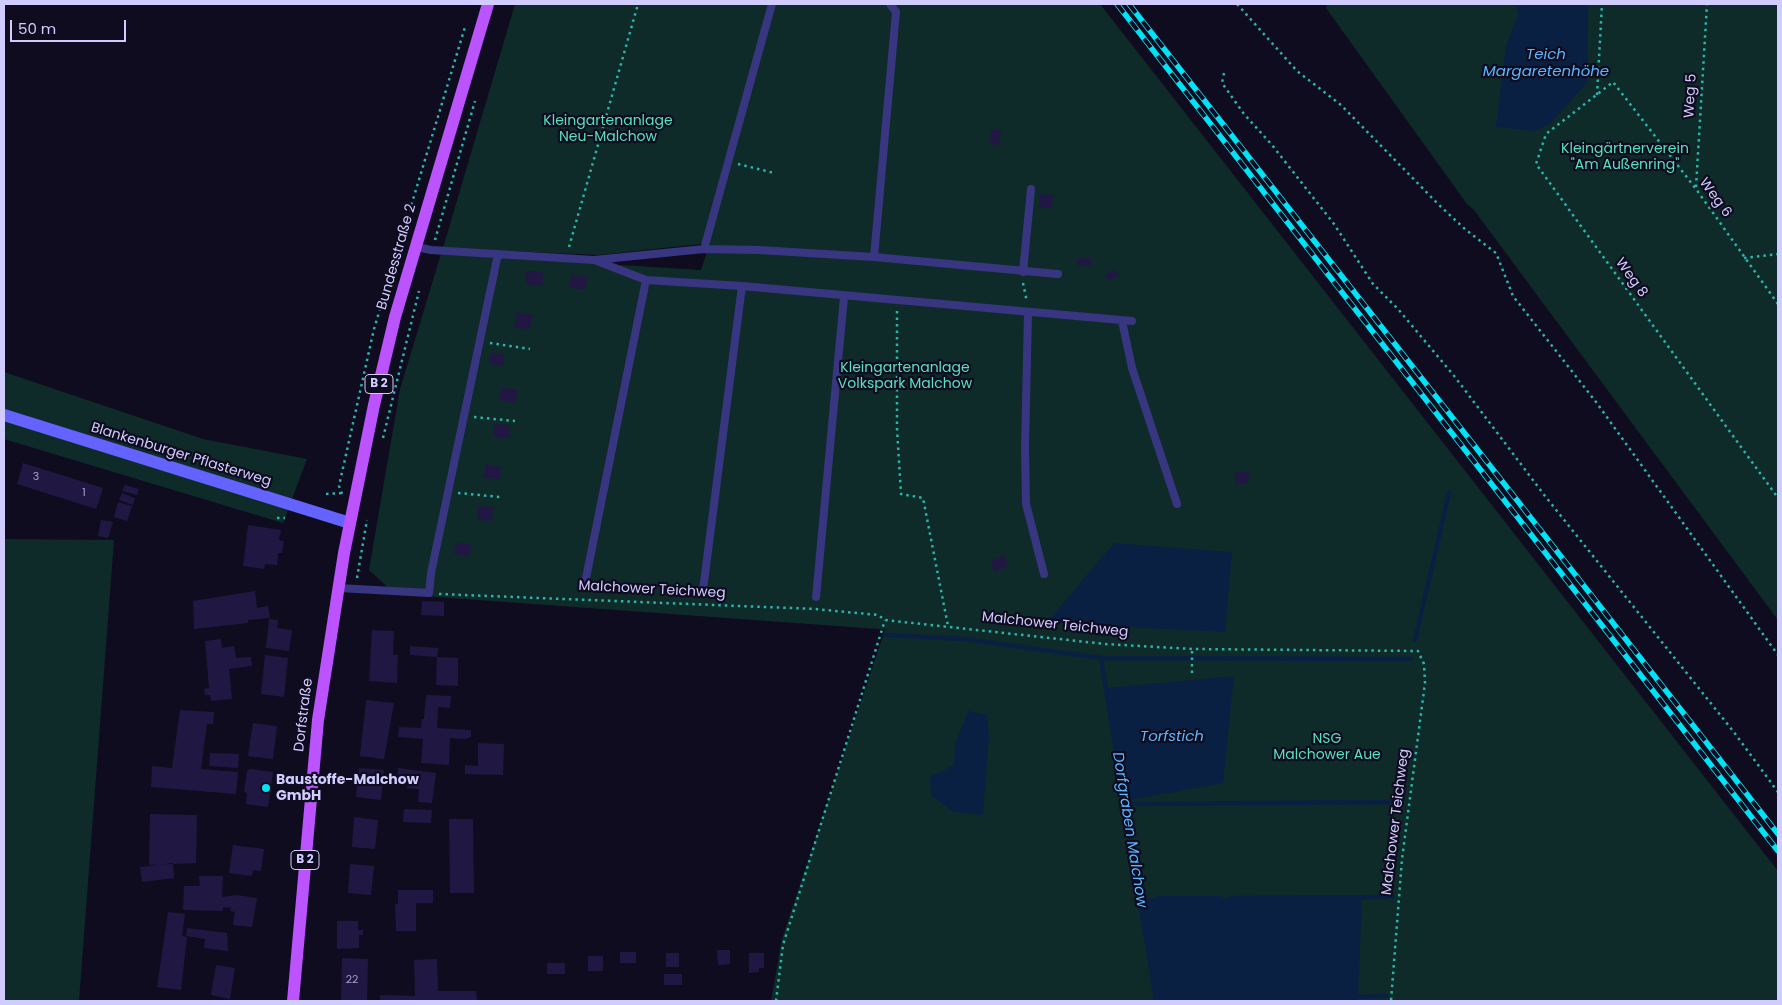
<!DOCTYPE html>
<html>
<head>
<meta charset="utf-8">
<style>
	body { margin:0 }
	#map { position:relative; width:1782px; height:1005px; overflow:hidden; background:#0f0c20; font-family:Poppins,sans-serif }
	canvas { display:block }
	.frame { position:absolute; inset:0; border:5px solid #d1ccff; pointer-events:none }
	.scale { position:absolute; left:10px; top:20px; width:116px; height:22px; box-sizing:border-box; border:2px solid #d1ccff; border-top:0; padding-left:6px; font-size:15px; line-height:18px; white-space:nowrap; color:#d1ccff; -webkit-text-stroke:4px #0f0c20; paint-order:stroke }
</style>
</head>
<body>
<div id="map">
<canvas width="1782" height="1005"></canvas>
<div class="frame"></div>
<div class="scale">50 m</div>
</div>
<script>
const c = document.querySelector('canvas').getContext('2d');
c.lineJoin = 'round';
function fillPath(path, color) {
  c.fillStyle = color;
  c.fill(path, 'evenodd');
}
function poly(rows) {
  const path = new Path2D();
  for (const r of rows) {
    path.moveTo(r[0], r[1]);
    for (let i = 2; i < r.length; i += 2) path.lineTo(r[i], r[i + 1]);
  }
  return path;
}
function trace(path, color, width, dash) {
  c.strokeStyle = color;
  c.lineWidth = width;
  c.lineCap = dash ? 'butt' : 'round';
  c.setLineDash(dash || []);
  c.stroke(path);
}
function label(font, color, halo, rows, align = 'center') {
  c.font = font + ' Poppins,sans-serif';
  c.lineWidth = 4.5;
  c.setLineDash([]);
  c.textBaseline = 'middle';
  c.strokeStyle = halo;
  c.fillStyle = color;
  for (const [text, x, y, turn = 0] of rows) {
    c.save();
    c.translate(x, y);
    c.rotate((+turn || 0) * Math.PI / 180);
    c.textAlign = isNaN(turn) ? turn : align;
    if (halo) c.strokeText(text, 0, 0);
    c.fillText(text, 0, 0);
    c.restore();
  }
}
fillPath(poly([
	[515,4,1100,4,1778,871,1778,1001,771,1001,782,939,885,630,892,630,395,594,369,570,400,389,441,254,701,270,710,243,599,255,443,248],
	[1327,4,1778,4,1778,620,1474,210,1467,204,1326,8],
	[4,372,203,439,307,459,283,523,4,439],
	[4,539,114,540,79,1001,4,1001]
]), '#0f2b29');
fillPath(poly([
	[1514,4,1588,4,1587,83,1550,124,1535,131,1496,127,1506,45,1519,13],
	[1114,543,1232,552,1225,632,1046,623],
	[1234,676,1223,783,1125,801,1106,688],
	[968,711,987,715,989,737,983,815,954,812,931,796,930,777,954,765,955,744],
	[1362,897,1358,1001,1156,1001,1139,898]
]), '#0a2042');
trace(poly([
	[885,635,965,639,1101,658,1411,659],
	[1415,640,1449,493],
	[1101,658,1156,1001],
	[1125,804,1396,802],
	[1158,898,1220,898],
	[1231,898,1392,897],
	[1353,997,1386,996]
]), '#0a2042', 4.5);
fillPath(poly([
	[991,129,1001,130,999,145,990,144],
	[1039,194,1053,195,1052,208,1039,208],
	[1077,258,1091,258,1091,266,1077,266],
	[1114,269,1119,275,1109,281,1105,275],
	[526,271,543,272,542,286,525,284],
	[572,274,588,277,585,290,569,287],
	[517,312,533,315,529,330,514,327],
	[490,353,504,354,504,366,489,364],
	[502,387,518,390,515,403,499,400],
	[494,424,510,425,509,438,493,437],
	[23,463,103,488,96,509,17,484],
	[486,464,501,467,499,480,483,477],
	[1235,472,1249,472,1248,484,1235,484],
	[125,485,139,489,137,495,122,491],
	[122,493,135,498,133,505,119,500],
	[118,502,132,506,127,521,114,517],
	[478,506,493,507,492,521,477,520],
	[101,520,113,522,108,538,98,536],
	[248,525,281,530,279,540,284,541,282,553,278,553,277,565,265,564,264,569,243,566],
	[455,543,471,544,470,556,454,554],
	[1005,556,1008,567,994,571,991,560],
	[255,591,257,608,268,606,270,618,248,620,248,623,194,629,193,601],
	[422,601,444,602,444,616,421,615],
	[269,619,278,620,277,628,292,630,289,651,266,648],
	[372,630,394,631,393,655,398,655,397,683,369,681],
	[221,639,222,648,234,646,236,658,251,657,252,666,229,669,232,699,211,701,210,695,205,695,204,689,209,688,205,641],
	[410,646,438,648,437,657,410,655],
	[265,655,288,658,284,697,261,694],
	[437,657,458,658,458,686,436,685],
	[426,695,451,696,450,708,438,707,437,728,471,730,471,737,465,739,450,738,449,765,421,763,423,739,398,737,399,727,421,728,422,719,424,719],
	[366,700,394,703,384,759,360,756],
	[180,710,214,712,213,724,207,724,201,769,238,772,236,794,151,787,152,766,172,768],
	[253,723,277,726,273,759,248,756],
	[478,743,504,744,503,775,465,774,465,765,478,766],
	[210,753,239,754,238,768,209,766],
	[359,768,384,770,381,800,356,797,357,785,353,785,354,779,358,779],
	[398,768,436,773,432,803,418,802,419,789,407,788,408,783,397,782],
	[250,769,273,772,268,807,246,804,247,793,244,792,247,771],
	[404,809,432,810,431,823,403,822],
	[150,814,197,815,196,863,149,865],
	[354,817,378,820,375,849,352,847],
	[449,819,473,819,474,893,450,893],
	[233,845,264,849,261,871,253,870,252,876,229,873],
	[173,863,174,878,142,882,140,867],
	[350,864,374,866,371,895,348,893],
	[199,876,223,876,222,897,237,895,257,898,252,927,233,925,235,912,230,911,231,908,223,907,223,911,183,910,184,886,200,886],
	[398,890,433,890,433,903,416,903,416,931,396,931,395,904,398,904],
	[168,912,185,914,182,936,187,937,181,990,157,987],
	[337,921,358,921,358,930,363,930,363,935,359,935,359,948,337,949],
	[187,928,227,933,228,951,204,948,205,939,186,936],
	[717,950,730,950,730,964,718,965],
	[620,952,636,952,636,963,620,963],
	[666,953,679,953,679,967,666,967],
	[749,953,764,953,764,968,759,968,759,972,749,973],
	[588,956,603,956,603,971,588,971],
	[342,958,368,959,367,1001,341,1001],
	[437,959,438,991,476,991,477,1001,380,1001,380,995,415,996,414,960],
	[547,963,565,963,565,974,547,974],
	[216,965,235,968,230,999,211,995],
	[664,974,682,974,682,985,664,985]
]), '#201842');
trace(poly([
	[1237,4,1297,71,1341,105,1439,205,1466,230,1496,253,1513,296,1596,402,1778,655],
	[1224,73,1222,83,1244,114,1272,145,1334,224,1373,284,1398,309,1455,377,1545,496,1733,731,1778,792],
	[1597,95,1602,4],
	[738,164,774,173],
	[1696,187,1707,4],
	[435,240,475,101],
	[569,247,638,4],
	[1744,258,1778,254],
	[1023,283,1027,302],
	[1778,304,1696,189,1613,82,1546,134,1536,164,1778,498],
	[897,311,897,429,901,494,923,498,948,626],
	[490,343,530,349],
	[474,417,515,421],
	[383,438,419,291],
	[458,493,500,497],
	[326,494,343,493],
	[342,494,339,486,374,329,465,27],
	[277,518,285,518],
	[357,578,367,520],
	[439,594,815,609,878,615,885,620,1105,644,1192,649,1418,651,1424,664,1425,683,1402,859,1391,1001],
	[1192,673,1192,649],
	[776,1001,783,945,885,620]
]), '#2bb4a9', 2.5, [2.5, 4]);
trace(poly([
	[416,247,431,250,594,260,704,249,759,250,874,257,1058,274],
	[704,249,772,4],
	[874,257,896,12,890,4],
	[597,261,646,280,742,286,1132,321],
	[1023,272,1031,189],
	[1028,313,1025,448,1026,504,1044,574],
	[1122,321,1132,368,1177,504],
	[585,583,646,280],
	[339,588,429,593,431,573,498,254],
	[703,590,742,286],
	[816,597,844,297]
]), '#383681', 8);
trace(poly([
	[4,415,350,523]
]), '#6463ff', 12);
trace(poly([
	[293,1001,318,720,344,553,374,405,395,317,488,4]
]), '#bb53ff', 12);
const rail = poly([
	[1117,4,1778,851],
	[1129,4,1778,834]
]);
trace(rail, '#00e3f7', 5.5);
trace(rail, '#0f0c20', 4, [11]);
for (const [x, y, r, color] of [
	[266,788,5,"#00e3f7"]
]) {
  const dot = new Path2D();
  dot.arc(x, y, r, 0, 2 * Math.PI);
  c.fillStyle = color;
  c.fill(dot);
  trace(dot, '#0f0c20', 2);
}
label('11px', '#a59fd0', null, [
	["3",36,477],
	["1",84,493],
	["22",352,980]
]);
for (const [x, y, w] of [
	[379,384,28],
	[305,860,28]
]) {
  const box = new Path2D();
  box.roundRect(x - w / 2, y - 9.5, w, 19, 4);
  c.fillStyle = '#0f0c20';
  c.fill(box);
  trace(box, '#d1ccff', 1);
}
label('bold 12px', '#d1ccff', null, [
	["B 2",379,384],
	["B 2",305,860]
]);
label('14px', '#d1ccff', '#0f0c20', [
	["Weg 5",1691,96,-87],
	["Weg 6",1715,198,54],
	["Bundesstraße 2",397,257,-74],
	["Weg 8",1631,278,54],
	["Blankenburger Pflasterweg",181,455,17],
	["Malchower Teichweg",652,590,3],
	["Malchower Teichweg",1055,625,6],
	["Dorfstraße",304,715,-83],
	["Malchower Teichweg",1396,822,-83]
]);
label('14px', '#56e1bc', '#0f0c20', [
	["Kleingartenanlage",608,121],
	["Neu-Malchow",608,137],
	["Kleingärtnerverein",1625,149],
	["\"Am Außenring\"",1625,165],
	["Kleingartenanlage",905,368],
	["Volkspark Malchow",905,384],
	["NSG",1327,739],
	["Malchower Aue",1327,755]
]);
label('bold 14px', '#d1ccff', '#0f0c20', [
	["Baustoffe-Malchow",276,780],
	["GmbH",276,796]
], 'left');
label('italic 15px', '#5ab6ff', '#0f0c20', [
	["Teich",1546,55],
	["Margaretenhöhe",1546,72],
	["Torfstich",1172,737],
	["Dorfgraben Malchow",1129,830,81]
]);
</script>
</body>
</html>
